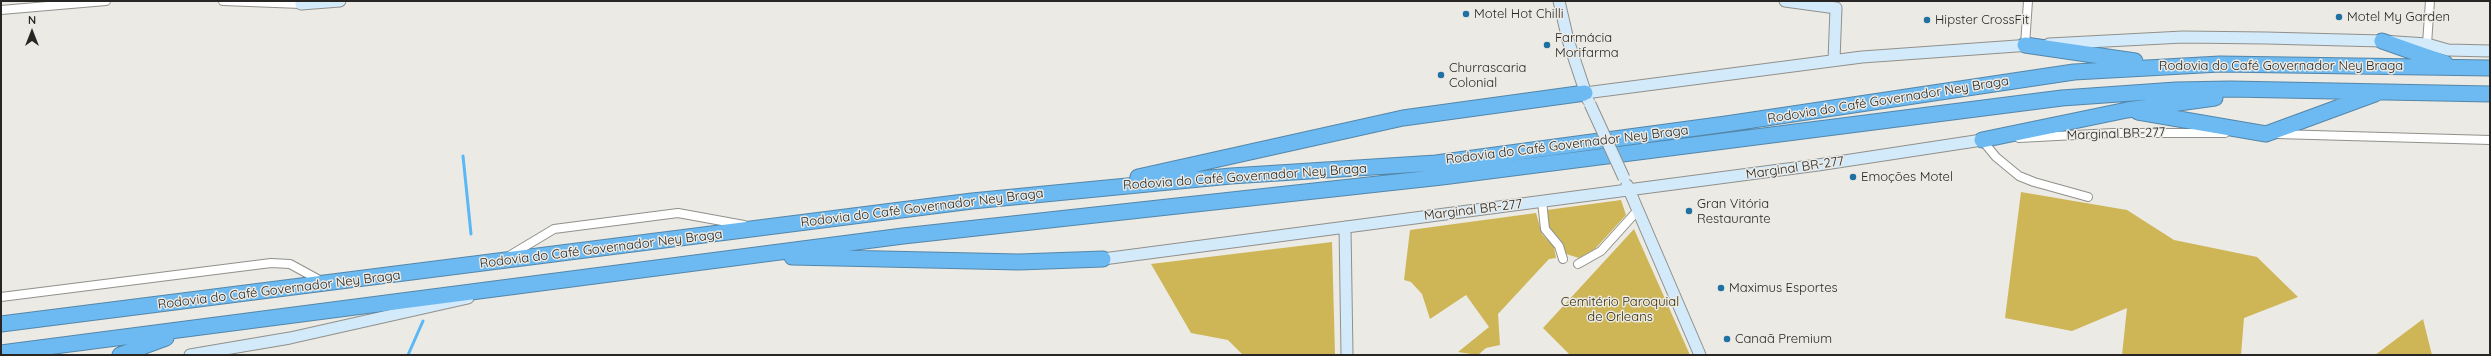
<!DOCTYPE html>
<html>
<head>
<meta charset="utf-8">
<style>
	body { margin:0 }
	#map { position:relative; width:2491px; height:356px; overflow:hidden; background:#ebeae5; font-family:Quicksand,sans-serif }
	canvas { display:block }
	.frame { position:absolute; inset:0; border:2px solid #272624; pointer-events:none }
	.north { position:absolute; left:12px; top:12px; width:40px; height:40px; -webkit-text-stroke:3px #ebeae5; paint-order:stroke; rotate:0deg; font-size:11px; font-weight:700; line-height:16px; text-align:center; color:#272624 }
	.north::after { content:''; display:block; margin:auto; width:14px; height:18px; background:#272624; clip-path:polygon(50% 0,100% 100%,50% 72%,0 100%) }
</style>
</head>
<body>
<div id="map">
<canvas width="2491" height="356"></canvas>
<div class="frame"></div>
<div class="north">N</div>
</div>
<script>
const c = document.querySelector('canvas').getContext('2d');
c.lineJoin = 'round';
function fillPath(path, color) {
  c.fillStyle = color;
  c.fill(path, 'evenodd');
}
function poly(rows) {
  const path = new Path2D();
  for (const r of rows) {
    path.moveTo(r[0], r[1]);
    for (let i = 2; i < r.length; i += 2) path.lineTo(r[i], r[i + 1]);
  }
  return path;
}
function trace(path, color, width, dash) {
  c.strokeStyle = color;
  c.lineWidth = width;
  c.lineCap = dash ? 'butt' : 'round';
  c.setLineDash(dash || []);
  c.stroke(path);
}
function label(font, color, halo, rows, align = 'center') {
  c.font = font + ' Quicksand,sans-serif';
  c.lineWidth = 3;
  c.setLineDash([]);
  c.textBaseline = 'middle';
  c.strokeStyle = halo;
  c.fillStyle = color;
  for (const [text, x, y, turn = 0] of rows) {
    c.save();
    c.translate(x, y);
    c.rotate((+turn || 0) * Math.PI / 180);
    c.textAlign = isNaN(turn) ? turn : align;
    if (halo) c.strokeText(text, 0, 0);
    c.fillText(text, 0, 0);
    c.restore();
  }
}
fillPath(poly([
	[2021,192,2127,210,2174,240,2257,257,2298,297,2244,318,2241,355,2122,355,2127,308,2072,331,2005,318],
	[1621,200,1626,215,1595,249,1579,258,1566,254,1559,238,1548,226,1547,210],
	[1536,213,1542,234,1554,247,1556,258,1549,259,1498,314,1500,345,1486,348,1478,355,1458,352,1489,327,1466,295,1430,319,1422,294,1411,282,1404,280,1410,230],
	[1634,229,1690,355,1570,355,1543,328],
	[1332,242,1335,355,1243,355,1228,340,1191,333,1151,264],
	[2423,319,2432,355,2375,355]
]), '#ceb656');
trace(poly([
	[463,156,471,234],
	[408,355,423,321]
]), '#5bb8f7', 3);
const street = poly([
	[223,1,301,4],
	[1,10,106,1],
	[2427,44,2430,1],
	[2025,45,2028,1],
	[2277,134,2490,140],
	[2019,138,2113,133,2225,133],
	[1982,140,1996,157,2019,176,2034,182,2088,197],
	[1542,201,1545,229,1559,246,1563,259],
	[509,256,554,229,678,213,744,225],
	[1578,264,1601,251,1638,210],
	[1,297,271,263,290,264,323,282]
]);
const secondary = poly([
	[301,1,301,4,340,1],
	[1559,1,1568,40,1588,100],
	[1785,1,1836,8,1834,60],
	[2049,44,2183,37,2266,38,2382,41,2427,44,2448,50,2490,51],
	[1585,93,1862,57,2031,45],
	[1627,185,1700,355],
	[1345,227,1347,355],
	[1103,259,1818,165,1982,140],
	[190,355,290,338,468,298]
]);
const highway = poly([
	[2382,41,2445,63],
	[2025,45,2135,61],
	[2138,112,2266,134,2375,94],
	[1982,140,2127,110,2215,98],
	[1138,177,1403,118,1585,93],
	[792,257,1019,262,1103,259],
	[1,324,972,201,1231,176,1436,163,1726,124,2074,72,2220,64,2490,68],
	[1,353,903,236,1442,177,2062,98,2176,90,2230,89,2490,94],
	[120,355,166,338]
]);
trace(street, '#91908b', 10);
trace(secondary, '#91908b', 13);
trace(highway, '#5486a9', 17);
trace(street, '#fff', 8);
trace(secondary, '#d3eafb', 11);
trace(highway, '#6cbaf1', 15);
const secondaryBridge = poly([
	[1590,104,1624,178]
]);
trace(secondaryBridge, '#91908b', 13, []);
trace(secondaryBridge, '#d3eafb', 11);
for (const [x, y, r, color] of [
	[1466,14,4,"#2071a2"],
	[2339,17,4,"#2071a2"],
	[1927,20,4,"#2071a2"],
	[1547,45,4,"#2071a2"],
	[1441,75,4,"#2071a2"],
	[1853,177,4,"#2071a2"],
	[1689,211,4,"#2071a2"],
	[1721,288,4,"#2071a2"],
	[1727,339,4,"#2071a2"]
]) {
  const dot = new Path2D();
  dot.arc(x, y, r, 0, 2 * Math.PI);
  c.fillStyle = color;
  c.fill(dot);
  trace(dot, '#ebeae5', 1.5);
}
label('13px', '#272624', '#ebeae5', [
	["Motel Hot Chilli",1474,14],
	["Motel My Garden",2347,17],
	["Hipster CrossFit",1935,20],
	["Farmácia",1555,38],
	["Morifarma",1555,53],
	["Churrascaria",1449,68],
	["Colonial",1449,83],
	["Emoções Motel",1861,177],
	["Gran Vitória",1697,204],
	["Restaurante",1697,219],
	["Maximus Esportes",1729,288],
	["Canaã Premium",1735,339]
], 'left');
label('13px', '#272624', '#ebeae5', [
	["Rodovia do Café Governador Ney Braga",2281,66],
	["Rodovia do Café Governador Ney Braga",1888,100,-9],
	["Marginal BR-277",2116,134,-2],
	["Rodovia do Café Governador Ney Braga",1567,145,-7],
	["Marginal BR-277",1795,168,-8],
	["Rodovia do Café Governador Ney Braga",1245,177,-4],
	["Rodovia do Café Governador Ney Braga",922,208,-7],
	["Marginal BR-277",1473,210,-7],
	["Rodovia do Café Governador Ney Braga",601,249,-7],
	["Rodovia do Café Governador Ney Braga",279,290,-7]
]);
label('13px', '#352a00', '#ebeae5', [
	["Cemitério Paroquial",1620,302],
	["de Orleans",1620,317]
]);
</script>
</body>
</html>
